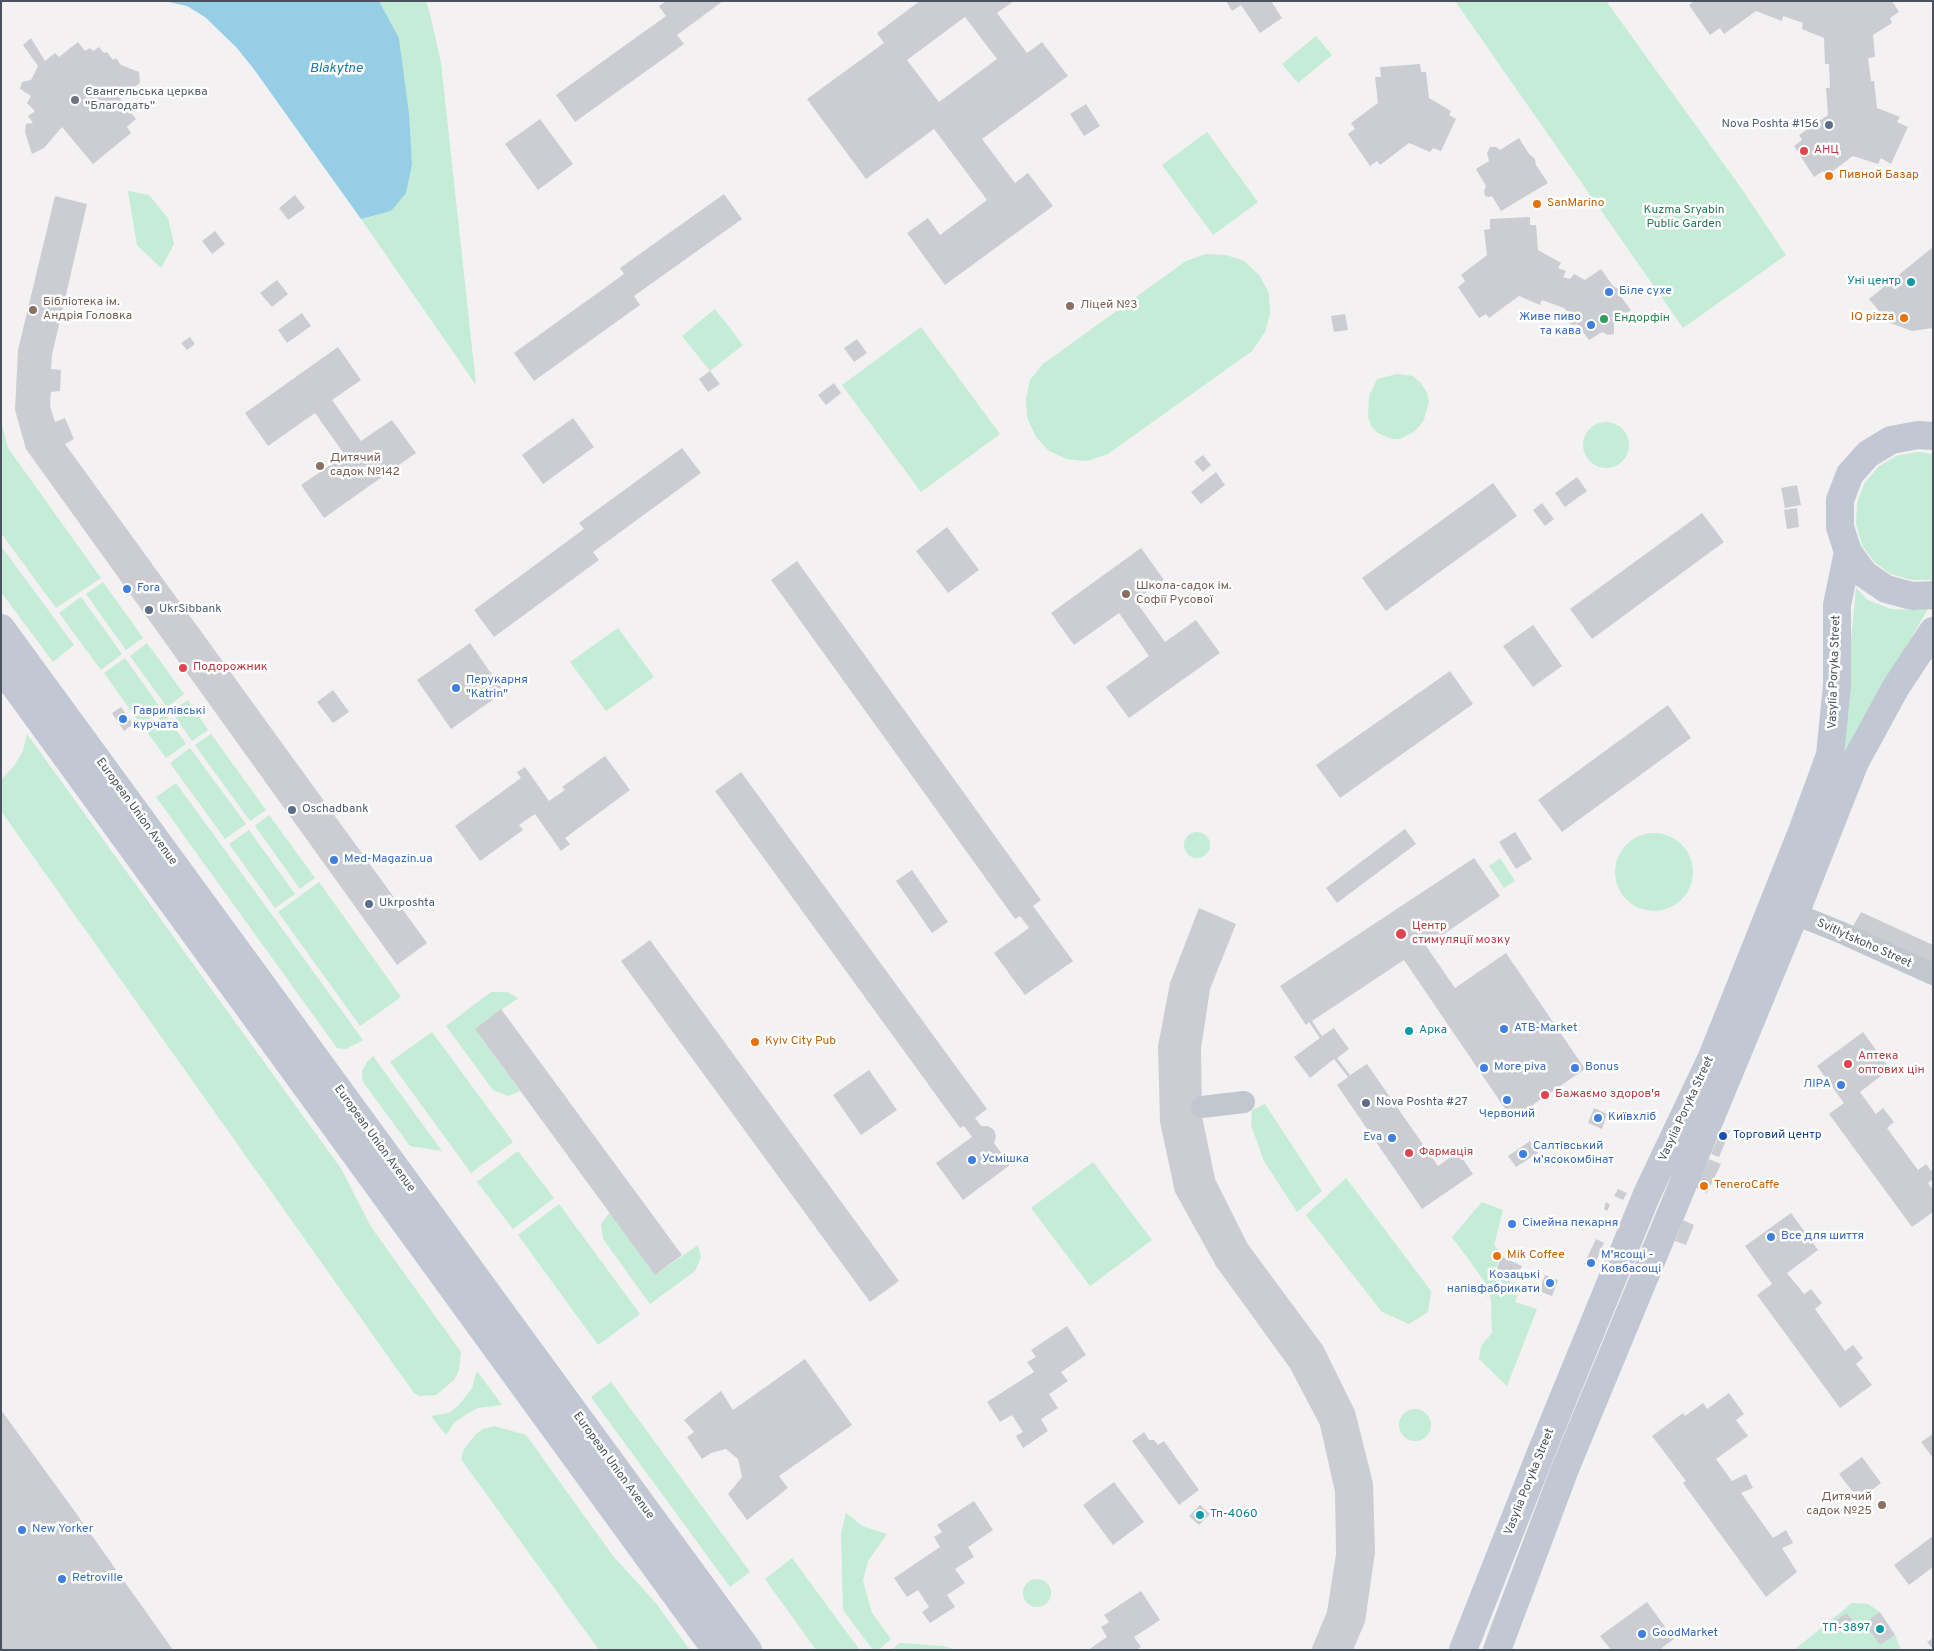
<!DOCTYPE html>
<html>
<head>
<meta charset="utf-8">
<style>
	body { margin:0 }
	#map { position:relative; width:1934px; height:1651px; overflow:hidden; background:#f3f1f1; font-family:Overpass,sans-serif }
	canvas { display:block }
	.frame { position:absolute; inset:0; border:2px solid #4a535d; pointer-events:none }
</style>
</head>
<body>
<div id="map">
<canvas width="1934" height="1651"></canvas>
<div class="frame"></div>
</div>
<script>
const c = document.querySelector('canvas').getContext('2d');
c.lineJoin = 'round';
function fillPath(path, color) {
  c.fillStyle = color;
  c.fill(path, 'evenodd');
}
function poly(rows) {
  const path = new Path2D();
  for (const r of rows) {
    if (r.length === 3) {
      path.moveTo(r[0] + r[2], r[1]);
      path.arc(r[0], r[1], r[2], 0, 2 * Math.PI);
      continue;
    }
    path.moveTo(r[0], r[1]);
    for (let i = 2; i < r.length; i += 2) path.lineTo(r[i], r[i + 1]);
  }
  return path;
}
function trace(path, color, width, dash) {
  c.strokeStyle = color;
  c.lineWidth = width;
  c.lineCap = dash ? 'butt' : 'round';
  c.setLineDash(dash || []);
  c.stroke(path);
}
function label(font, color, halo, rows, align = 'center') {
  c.font = font + ' Overpass,sans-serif';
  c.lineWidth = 5;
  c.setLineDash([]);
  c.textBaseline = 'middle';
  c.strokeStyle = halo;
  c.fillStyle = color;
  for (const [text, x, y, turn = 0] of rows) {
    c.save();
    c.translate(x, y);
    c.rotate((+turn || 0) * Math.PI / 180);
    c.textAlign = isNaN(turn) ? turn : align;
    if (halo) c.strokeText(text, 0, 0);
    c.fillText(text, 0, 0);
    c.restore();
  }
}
fillPath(poly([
	[379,1,426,1,430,14,441,63,476,385,361,219,391,211,412,164,407,100,399,38],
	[1455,1,1606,1,1741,188,1786,255,1683,328],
	[1316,36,1332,55,1298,83,1282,64],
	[1207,132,1258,202,1213,235,1162,165],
	[128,191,149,195,168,218,174,244,161,268,137,245],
	[1206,254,1226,255,1244,261,1260,276,1269,294,1270,314,1265,332,1252,351,1108,454,1087,461,1067,459,1049,451,1036,437,1027,417,1026,398,1030,380,1043,364,1186,261],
	[715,309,743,345,710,371,682,336],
	[921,327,1000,434,921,492,842,385],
	[1397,374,1413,376,1421,383,1427,393,1429,402,1423,422,1415,431,1400,439,1392,439,1378,433,1371,426,1368,416,1369,396,1377,379],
	[1,421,8,448,101,578,56,608,1,533],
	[1606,445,23],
	[1917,452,1933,454,1933,580,1912,580,1891,574,1874,562,1862,545,1856,524,1857,503,1864,484,1878,467,1896,456],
	[1,546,74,645,53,662,1,592],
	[103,582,143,638,126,650,86,594],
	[1856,588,1868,600,1891,609,1918,610,1929,607,1839,763],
	[81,597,122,654,101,670,59,613],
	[618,628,654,677,606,711,570,662],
	[147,643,184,694,167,707,130,656],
	[125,658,162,710,141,725,104,673],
	[188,700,208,730,192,741,171,711],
	[165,714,186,744,166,758,145,729],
	[27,734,342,1170,371,1227,461,1352,459,1370,454,1380,436,1395,420,1396,414,1393,1,811,1,780,14,766,23,751],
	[211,734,266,810,250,821,195,745],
	[190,748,246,824,225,839,170,763],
	[176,783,363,1040,346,1049,337,1048,156,797],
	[269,815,315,878,300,889,255,826],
	[249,830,295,894,275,908,229,844],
	[1197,845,13],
	[1654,872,39],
	[1500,858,1515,881,1504,888,1489,866],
	[319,882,401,997,360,1026,278,912],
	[491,992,507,992,518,998,475,1029,520,1091,508,1096,493,1090,446,1026],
	[432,1032,513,1142,471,1173,390,1062],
	[373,1056,442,1151,410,1146,363,1082,362,1071,367,1062],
	[1265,1104,1322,1191,1297,1212,1264,1161,1251,1125,1252,1110],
	[518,1151,554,1198,513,1229,477,1182],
	[1093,1162,1152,1240,1090,1286,1031,1208],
	[1346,1178,1431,1291,1428,1312,1409,1324,1382,1312,1306,1215],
	[1482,1202,1503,1210,1494,1245,1502,1254,1493,1275,1521,1286,1515,1302,1537,1309,1507,1386,1479,1359,1481,1346,1492,1333,1491,1301,1488,1286,1452,1237],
	[559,1204,640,1314,598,1345,518,1235],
	[610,1212,655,1275,698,1245,701,1257,695,1271,650,1304,603,1239,601,1224],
	[477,1371,502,1405,478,1408,467,1414,455,1422,446,1435,431,1416,449,1413,459,1405,472,1388],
	[611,1382,750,1572,730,1587,591,1397],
	[1415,1425,16],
	[494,1426,526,1435,613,1556,655,1602,690,1650,599,1650,461,1459,464,1449,476,1434,483,1429],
	[846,1513,862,1526,887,1534,868,1561,863,1581,872,1613,891,1639,878,1650,873,1650,843,1610,841,1534],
	[792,1558,859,1649,857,1650,816,1650,765,1579],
	[1037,1593,14],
	[1852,1603,1868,1604,1880,1612,1865,1623,1880,1645,1895,1635,1901,1650,1794,1650],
	[900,1643,943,1646,957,1650,891,1650]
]), '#c4ecd7');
fillPath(poly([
	[164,1,379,1,399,38,409,114,412,164,406,193,391,211,361,219,253,68,236,47,205,17,187,6]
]), '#95cee5');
fillPath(poly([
	[666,1,723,1,677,35,684,44,575,122,556,95,666,16,659,6],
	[920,1,1014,1,997,13,1027,53,1042,42,1068,76,982,139,1015,183,1028,173,1053,206,945,285,907,233,928,218,940,235,987,200,934,129,866,179,807,99,884,43,877,33],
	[965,17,997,59,939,102,907,60],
	[1226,1,1271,1,1282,18,1260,33,1241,5,1232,11],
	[1694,1,1892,1,1899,12,1890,18,1892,23,1873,35,1875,57,1868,58,1871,81,1874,81,1877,108,1900,117,1897,122,1908,127,1891,164,1881,158,1878,164,1853,156,1826,176,1823,171,1814,177,1794,146,1802,140,1799,135,1828,115,1826,88,1830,88,1829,64,1825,64,1824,38,1802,29,1803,23,1783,16,1782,21,1756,11,1724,34,1720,28,1710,35,1689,5],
	[31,38,45,61,55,53,59,57,78,42,85,51,90,48,93,51,99,47,104,53,107,52,113,60,116,58,121,65,139,72,140,83,133,88,125,87,118,96,136,119,127,127,131,133,93,164,62,127,44,148,32,154,25,132,26,124,33,123,28,116,35,111,27,103,31,96,20,89,22,82,31,80,38,66,23,45],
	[1420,64,1421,72,1426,72,1429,98,1451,111,1449,115,1456,119,1441,151,1433,148,1430,152,1409,143,1380,165,1377,161,1370,166,1348,134,1355,129,1351,123,1378,103,1375,77,1381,77,1380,67],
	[1086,104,1100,126,1084,136,1070,114],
	[540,119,573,164,538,190,505,144],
	[1519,138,1529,154,1535,159,1536,165,1548,183,1501,211,1492,196,1489,197,1485,196,1484,191,1486,186,1476,169,1489,161,1487,153,1490,147,1496,147,1500,150],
	[724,194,742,219,634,296,640,305,534,381,514,353,624,274,620,268],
	[295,195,305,208,288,220,279,208],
	[55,196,87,204,52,355,51,369,61,370,60,391,51,392,50,406,55,422,65,418,74,439,65,444,427,943,397,965,26,449,15,410,18,350],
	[1530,217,1530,225,1536,225,1538,250,1561,263,1558,268,1566,271,1563,277,1570,279,1574,274,1585,280,1601,269,1613,286,1619,289,1619,294,1631,310,1614,323,1614,334,1608,335,1602,332,1589,340,1577,324,1574,325,1570,324,1568,321,1571,315,1564,308,1542,300,1540,305,1519,296,1489,318,1486,314,1479,318,1458,287,1465,281,1461,275,1487,255,1484,230,1490,229,1490,219],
	[215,231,225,244,212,254,202,241],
	[1933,247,1933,328,1912,331,1888,322,1869,299],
	[277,280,288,294,272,307,260,293],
	[302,313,311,326,287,343,278,330],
	[1345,314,1348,330,1334,332,1331,316],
	[190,337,195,344,187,350,181,343],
	[857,339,867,353,854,362,844,348],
	[338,347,361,380,332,400,361,441,392,420,416,453,324,518,301,485,345,455,315,413,268,446,245,413],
	[710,371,720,384,708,392,699,379],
	[834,383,841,393,826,405,818,395],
	[573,418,594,447,543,484,522,455],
	[682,448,701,473,593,552,599,560,494,637,474,610,584,529,579,523],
	[1203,455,1211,465,1203,472,1194,462],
	[1216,472,1225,485,1201,504,1191,492],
	[1577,477,1587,491,1565,507,1555,493],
	[1493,483,1517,516,1386,611,1362,578],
	[1797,485,1801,505,1785,508,1781,488],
	[1542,503,1554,519,1545,526,1533,510],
	[1797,508,1799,527,1787,529,1784,510],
	[1702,513,1724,542,1592,639,1570,609],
	[947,527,979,570,948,593,916,551],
	[1141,548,1164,580,1135,600,1165,642,1196,620,1220,653,1129,718,1106,687,1149,656,1119,613,1074,645,1051,613],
	[797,561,1041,900,1033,906,1073,961,1025,995,994,953,1029,928,1020,916,1015,919,771,580],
	[1533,625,1562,666,1533,687,1503,646],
	[470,643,504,692,451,729,417,680],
	[1450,671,1473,704,1340,798,1316,765],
	[333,690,349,712,333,723,317,702],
	[1668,705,1691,738,1562,832,1538,800],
	[121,707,133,724,124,731,112,713],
	[605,756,630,790,565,838,570,844,561,851,535,814,519,825,523,830,480,861,455,826,521,778,517,772,525,767,549,801,565,790,562,787],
	[741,772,987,1109,975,1118,981,1126,988,1126,994,1130,996,1136,994,1143,1010,1165,963,1200,936,1163,972,1137,964,1126,960,1128,715,791],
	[1405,829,1416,844,1337,903,1326,888],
	[1515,832,1532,859,1516,869,1499,842],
	[1474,858,1500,896,1426,946,1455,988,1506,953,1585,1069,1512,1119,1404,960,1312,1021,1322,1036,1334,1028,1349,1049,1337,1058,1350,1075,1367,1064,1438,1166,1458,1152,1473,1174,1422,1209,1337,1085,1348,1077,1334,1059,1310,1078,1294,1057,1320,1038,1309,1022,1306,1025,1280,986],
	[912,870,948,922,932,933,896,881],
	[1199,908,1236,924,1210,989,1201,1049,1202,1116,1215,1179,1247,1243,1323,1346,1355,1411,1373,1483,1375,1552,1365,1622,1353,1650,1311,1650,1327,1612,1336,1554,1335,1492,1320,1425,1290,1368,1216,1266,1175,1192,1160,1122,1158,1046,1170,983],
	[1861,912,1933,945,1933,964,1852,928],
	[650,940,899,1281,870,1302,621,961],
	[501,1009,682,1255,655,1275,475,1029],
	[1863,1032,1890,1069,1860,1092,1876,1114,1883,1108,1894,1122,1887,1128,1918,1170,1926,1164,1933,1173,1933,1179,1928,1183,1933,1190,1933,1212,1912,1227,1829,1114,1844,1103,1817,1066],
	[869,1070,897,1110,861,1135,833,1095],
	[1594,1108,1607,1114,1602,1129,1588,1123],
	[1726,1130,1730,1131,1719,1157,1711,1154,1721,1131],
	[1530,1141,1538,1153,1516,1167,1508,1156],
	[1709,1159,1721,1164,1707,1193,1695,1187],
	[1618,1189,1627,1193,1623,1200,1614,1196],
	[1606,1202,1610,1205,1607,1211,1604,1209],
	[1791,1213,1818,1250,1787,1273,1804,1294,1811,1289,1822,1303,1815,1309,1845,1351,1853,1345,1863,1358,1856,1364,1872,1385,1840,1408,1757,1295,1772,1284,1745,1246],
	[1683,1220,1694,1225,1686,1245,1675,1241],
	[1596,1239,1604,1243,1593,1268,1584,1264],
	[1502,1257,1522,1266,1515,1281,1495,1272],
	[1545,1275,1558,1280,1552,1296,1539,1291],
	[1067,1326,1086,1355,1061,1372,1068,1381,1049,1394,1058,1408,1041,1419,1048,1431,1023,1448,1016,1436,1023,1432,1012,1415,1000,1422,987,1402,1034,1372,1027,1362,1036,1357,1031,1350],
	[805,1359,852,1425,779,1476,788,1488,747,1520,728,1494,742,1477,738,1459,726,1449,711,1453,702,1459,687,1437,694,1432,684,1420,721,1391,733,1410],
	[1729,1393,1744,1414,1736,1420,1748,1436,1716,1459,1732,1481,1746,1474,1753,1488,1741,1493,1773,1538,1786,1530,1793,1543,1782,1548,1797,1572,1766,1597,1683,1483,1686,1481,1652,1436,1683,1413,1685,1416,1703,1403,1707,1409],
	[1,1410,73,1509,173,1650,1,1650],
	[1144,1432,1149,1440,1154,1440,1158,1445,1164,1441,1199,1490,1179,1505,1132,1441],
	[1933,1434,1933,1458,1921,1442],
	[1862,1457,1881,1483,1859,1500,1839,1474],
	[1114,1482,1144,1522,1113,1545,1083,1505],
	[974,1501,993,1530,968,1547,974,1557,955,1569,965,1583,947,1595,955,1607,930,1623,922,1612,929,1607,918,1590,907,1597,894,1578,940,1547,934,1537,942,1532,937,1525],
	[1200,1505,1210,1514,1199,1525,1189,1516],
	[1933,1536,1933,1567,1909,1585,1894,1565],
	[1141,1591,1160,1620,1134,1637,1141,1647,1136,1650,1088,1650,1107,1637,1101,1627,1109,1622,1104,1615],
	[1647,1602,1674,1639,1659,1650,1611,1650,1600,1636],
	[1880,1612,1895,1635,1880,1645,1864,1623],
	[1847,1613,1853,1622,1839,1631,1833,1622],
	[1933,1638,1933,1649,1927,1642]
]), '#cccdd3');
trace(poly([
	[1795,914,1840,932,1933,974],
	[1202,1107,1244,1102]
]), '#c0c7ce', 22);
trace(poly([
	[1933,436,1918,435,1891,440,1868,454,1850,474,1840,500,1840,527,1848,552,1864,574,1886,589,1912,596,1933,595],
	[1,628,748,1650],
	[1,667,716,1650],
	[1463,1650,1540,1455,1647,1194,1712,1057,1801,834,1830,755,1837,685,1837,605,1848,552],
	[1497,1650,1565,1469,1795,914,1855,762,1896,687,1933,631]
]), '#c1c8d3', 28);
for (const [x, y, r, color] of [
	[75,100,5,"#6b7280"],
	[1829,125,5,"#5c6f8a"],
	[1804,151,5,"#e0444e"],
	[1829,176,5,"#e8710a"],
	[1537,204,5,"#e8710a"],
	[1911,282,5,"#0f9aa8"],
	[1609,292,5,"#3f7fe0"],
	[1070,306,5,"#8d6e63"],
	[33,310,5,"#8d6e63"],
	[1904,318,5,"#e8710a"],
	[1604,319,5,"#2e9e5b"],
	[1591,325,5,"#3f7fe0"],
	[320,466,5,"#8d6e63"],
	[127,589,5,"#3f7fe0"],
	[1126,594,5,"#8d6e63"],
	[149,610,5,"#5c6f8a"],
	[183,668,5,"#e0444e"],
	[456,688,5,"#3f7fe0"],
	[123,719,5,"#3f7fe0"],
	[292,810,5,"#5c6f8a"],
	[334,860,5,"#3f7fe0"],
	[369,904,5,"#5c6f8a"],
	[1401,934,6,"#e0444e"],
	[1504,1029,5,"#3f7fe0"],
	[1409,1031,5,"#0f9aa8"],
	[755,1042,5,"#e8710a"],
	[1848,1064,5,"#e0444e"],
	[1484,1068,5,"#3f7fe0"],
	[1575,1068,5,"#3f7fe0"],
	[1841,1085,5,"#3f7fe0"],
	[1545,1095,5,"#e0444e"],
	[1507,1100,5,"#3f7fe0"],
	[1366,1103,5,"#5c6f8a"],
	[1598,1118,5,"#3f7fe0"],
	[1723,1136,5,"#1a4fb4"],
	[1392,1138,5,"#3f7fe0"],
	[1409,1153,5,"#e0444e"],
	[1523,1154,5,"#3f7fe0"],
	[972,1160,5,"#3f7fe0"],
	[1704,1186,5,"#e8710a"],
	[1512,1224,5,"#3f7fe0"],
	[1771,1237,5,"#3f7fe0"],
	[1497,1256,5,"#e8710a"],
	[1591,1263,5,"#3f7fe0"],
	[1550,1283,5,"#3f7fe0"],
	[1882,1505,5,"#8d6e63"],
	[1200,1515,5,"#0f9aa8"],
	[22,1530,5,"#3f7fe0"],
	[62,1579,5,"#3f7fe0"],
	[1880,1629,5,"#0f9aa8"],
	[1642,1634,5,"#3f7fe0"]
]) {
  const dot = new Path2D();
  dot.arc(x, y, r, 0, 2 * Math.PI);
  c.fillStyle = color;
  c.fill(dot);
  trace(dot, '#fff', 2);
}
label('12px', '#5b616d', '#fff', [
	["Євангельська церква",85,93],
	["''Благодать''",85,107]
], 'left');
label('12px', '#4e5e75', '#fff', [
	["Nova Poshta #156",1819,125,"right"],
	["UkrSibbank",159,610],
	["Oschadbank",302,810],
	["Ukrposhta",379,904],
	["Nova Poshta #27",1376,1103]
], 'left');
label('12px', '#be3a42', '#fff', [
	["АНЦ",1814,151],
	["Подорожник",193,668],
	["Центр",1412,927],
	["стимуляції мозку",1412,941],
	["Аптека",1858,1057],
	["оптових цін",1858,1071],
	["Бажаємо здоров'я",1555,1095],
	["Фармація",1419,1153]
], 'left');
label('12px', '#c56008', '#fff', [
	["Пивной Базар",1839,176],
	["SanMarino",1547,204],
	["IQ pizza",1894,318,"right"],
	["Kyiv City Pub",765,1042],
	["TeneroCaffe",1714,1186],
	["Mik Coffee",1507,1256]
], 'left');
label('12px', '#207a54', '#fff', [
	["Kuzma Sryabin",1684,211],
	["Public Garden",1684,225]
]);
label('12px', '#0d838f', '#fff', [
	["Уні центр",1901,282],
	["Арка",1419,1031,"left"],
	["Тп-4060",1210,1515,"left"],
	["ТП-3897",1870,1629]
], 'right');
label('12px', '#366cbe', '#fff', [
	["Біле сухе",1619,292],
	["Живе пиво",1581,318,"right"],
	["та кава",1581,332,"right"],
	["Fora",137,589],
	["Перукарня",466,681],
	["\"Katrin\"",466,695],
	["Гаврилівські",133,712],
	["курчата",133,726],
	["Med-Magazin.ua",344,860],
	["ATB-Market",1514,1029],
	["More piva",1494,1068],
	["Bonus",1585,1068],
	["ЛІРА",1831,1085,"right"],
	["Червоний",1507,1115,"center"],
	["Київхліб",1608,1118],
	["Eva",1382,1138,"right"],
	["Салтівський",1533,1147],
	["м’ясокомбінат",1533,1161],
	["Усмішка",982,1160],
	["Сімейна пекарня",1522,1224],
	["Все для шиття",1781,1237],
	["М'ясощі -",1601,1256],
	["Ковбасощі",1601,1270],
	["Козацькі",1540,1276,"right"],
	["напівфабрикати",1540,1290,"right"],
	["New Yorker",32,1530],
	["Retroville",72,1579],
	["GoodMarket",1652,1634]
], 'left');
label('12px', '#785e54', '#fff', [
	["Бібліотека ім.",43,303],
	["Андрія Головка",43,317],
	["Ліцей №3",1080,306],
	["Дитячий",330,459],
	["садок №142",330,473],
	["Школа-садок ім.",1136,587],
	["Софії Русової",1136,601],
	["Дитячий",1872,1498,"right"],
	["садок №25",1872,1512,"right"]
], 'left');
label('12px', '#27864d', '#fff', [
	["Ендорфін",1614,319]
], 'left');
label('12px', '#4a535d', '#fff', [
	["Vasylia Poryka Street",1835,672,-88],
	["European Union Avenue",136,812,54],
	["Svitlytskoho Street",1864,944,24],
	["Vasylia Poryka Street",1687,1109,-65],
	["European Union Avenue",374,1139,54],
	["European Union Avenue",613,1466,54],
	["Vasylia Poryka Street",1530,1482,-68]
]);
label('12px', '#164399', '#fff', [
	["Торговий центр",1733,1136]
], 'left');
label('italic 14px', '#197aa2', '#fff', [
	["Blakytne",336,69]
]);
</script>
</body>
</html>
